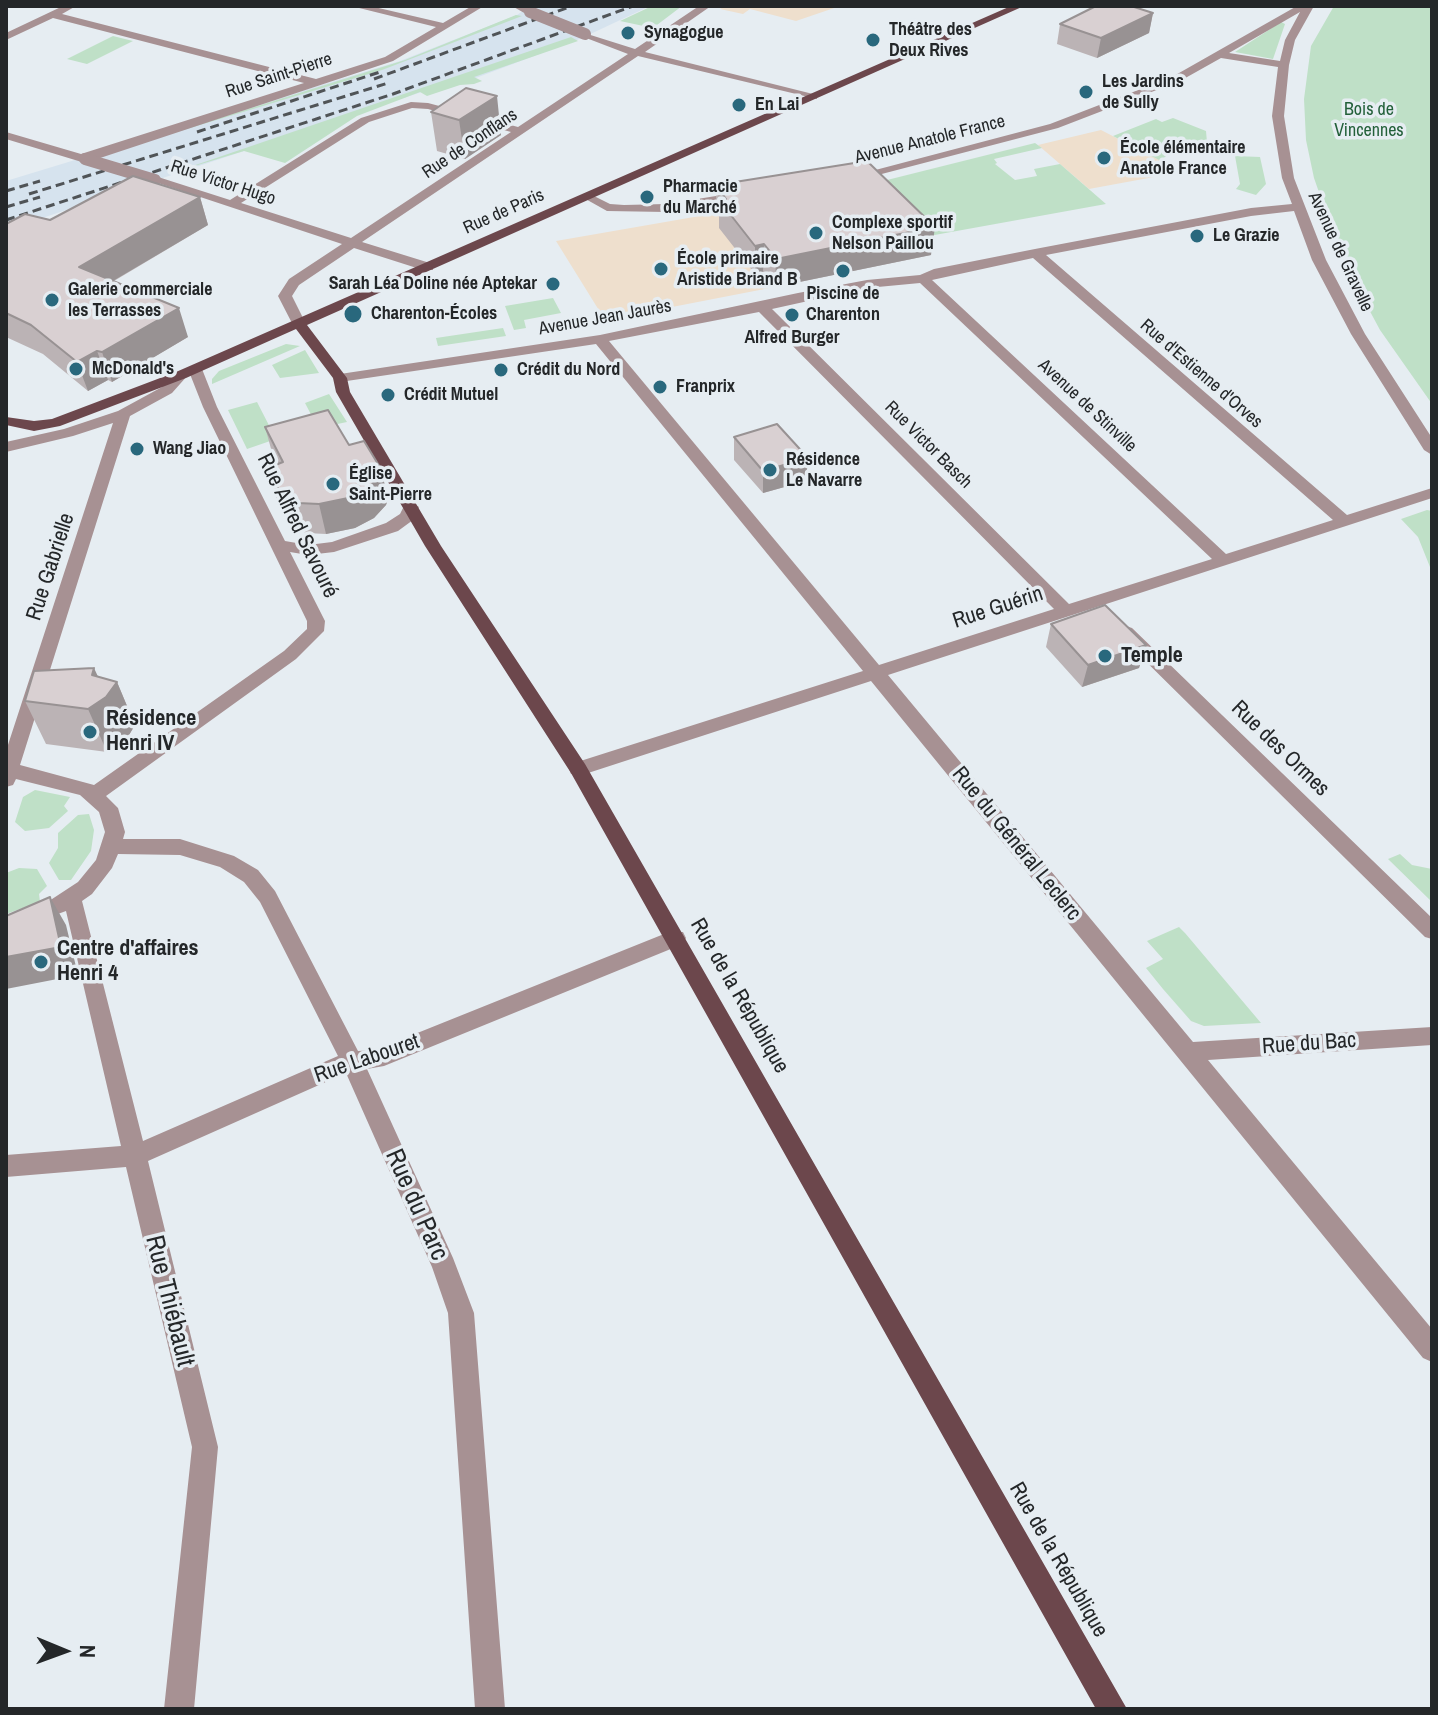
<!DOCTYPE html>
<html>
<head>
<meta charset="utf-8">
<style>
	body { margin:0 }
	#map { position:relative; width:1438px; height:1715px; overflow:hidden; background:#e6edf2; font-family:"Archivo Narrow",sans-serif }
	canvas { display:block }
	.frame { position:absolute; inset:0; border:8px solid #242729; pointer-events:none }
	.north { position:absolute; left:24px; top:1611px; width:80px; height:80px; -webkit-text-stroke:6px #e6edf2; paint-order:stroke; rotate:91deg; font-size:22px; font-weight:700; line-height:32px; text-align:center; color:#242729 }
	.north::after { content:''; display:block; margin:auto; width:28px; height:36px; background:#242729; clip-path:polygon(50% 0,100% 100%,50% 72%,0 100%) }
</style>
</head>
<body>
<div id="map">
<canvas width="1438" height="1715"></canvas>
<div class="frame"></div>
<div class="north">N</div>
</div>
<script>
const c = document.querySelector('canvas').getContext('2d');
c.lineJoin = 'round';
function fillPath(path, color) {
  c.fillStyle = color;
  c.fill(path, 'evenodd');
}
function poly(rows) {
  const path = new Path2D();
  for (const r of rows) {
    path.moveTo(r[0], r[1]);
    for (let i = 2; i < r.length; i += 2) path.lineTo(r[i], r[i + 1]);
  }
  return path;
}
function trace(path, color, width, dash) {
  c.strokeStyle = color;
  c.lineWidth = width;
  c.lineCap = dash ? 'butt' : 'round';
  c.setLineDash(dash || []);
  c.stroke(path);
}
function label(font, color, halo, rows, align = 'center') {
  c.font = font + ' "Archivo Narrow",sans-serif';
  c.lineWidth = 7;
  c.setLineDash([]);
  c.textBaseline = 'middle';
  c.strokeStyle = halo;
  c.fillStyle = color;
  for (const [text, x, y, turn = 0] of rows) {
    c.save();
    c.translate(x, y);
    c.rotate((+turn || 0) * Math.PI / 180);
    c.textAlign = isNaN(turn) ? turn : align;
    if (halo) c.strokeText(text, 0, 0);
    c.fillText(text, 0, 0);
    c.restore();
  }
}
fillPath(poly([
	[530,6,650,6,582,38,473,79,467,77,6,230,6,181,400,61,517,15]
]), '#d6e3ee');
fillPath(poly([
	[725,6,840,6,796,21,750,9,743,14,720,9],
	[1101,130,1161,161,1154,177,1089,189,1038,145],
	[717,213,775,287,605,320,556,241]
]), '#eedfcd');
fillPath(poly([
	[652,6,682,6,653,28,620,21],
	[1334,6,1432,6,1432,404,1380,330,1343,261,1314,178,1306,140,1304,99,1311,46],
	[516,15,522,16,382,70,104,154,405,60],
	[1281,22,1285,24,1273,59,1235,52],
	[113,36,133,41,87,64,67,59],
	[571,37,578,41,474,77,482,81,474,84,460,85,427,96,420,92,357,116,285,163,244,151,178,171],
	[1173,118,1206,131,1208,154,1171,151,1161,161,1113,136,1156,119,1162,122],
	[1035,143,1042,148,994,159,997,163,995,164,1015,180,1037,176,1034,169,1060,164,1106,204,929,236,863,186],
	[1235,156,1260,157,1266,184,1256,195,1236,189,1240,184],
	[553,298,561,313,524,320,526,328,514,330,505,306],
	[503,328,506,336,438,346,436,338],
	[286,344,300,346,212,384,212,379,219,371],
	[305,350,319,373,280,378,272,365],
	[329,394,347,422,318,428,305,403],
	[257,402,276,439,247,449,228,410],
	[1427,510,1432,511,1432,572,1418,537,1401,519],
	[35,790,70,797,64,806,68,811,49,828,25,831,15,822,23,797],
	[89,814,94,830,91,851,71,880,59,880,49,863,58,848,58,833,78,815],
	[1400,854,1412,865,1432,869,1432,902,1388,859],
	[19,868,37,869,47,886,39,894,40,902,6,914,6,873],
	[1179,927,1185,933,1261,1023,1204,1026,1191,1021,1163,989,1146,968,1163,959,1147,941]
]), '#bfe0c7');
fillPath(poly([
	[63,6,76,6,62,14,316,79,385,57,436,27,351,6,370,6,443,23,472,6,484,6,393,61,85,163,6,139,6,132,81,154,304,83,53,18,6,40,6,33,63,6],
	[512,6,525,6,535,12,526,14,512,6],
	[699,6,711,6,645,52,817,95,817,99,638,56,362,242,433,264,433,270,423,270,354,248,299,285,292,296,306,324,304,327,294,327,278,296,289,279,342,244,149,180,155,176,230,200,361,118,411,102,428,103,518,127,628,54,581,36,581,32,635,49,699,6],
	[412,108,428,109,511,132,351,238,241,203,369,122,412,108],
	[1297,6,1314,6,1295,40,1289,65,1284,116,1294,178,1326,260,1365,334,1432,438,1432,455,1424,450,1351,334,1312,260,1294,211,1251,216,1046,255,1347,515,1432,488,1432,498,888,675,1193,1042,1432,1027,1432,1045,1208,1060,1432,1329,1432,1362,1423,1358,871,681,585,774,571,774,569,769,571,764,863,671,596,344,340,382,333,378,340,374,600,335,798,293,867,280,920,275,934,269,1035,249,1251,208,1292,204,1282,178,1272,116,1278,67,1221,58,1180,81,1058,128,851,182,845,178,1050,124,1172,77,1297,6],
	[1300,12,1285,40,1280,61,1229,53,1300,12],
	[1033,258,1333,520,1226,554,932,280,1033,258],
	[920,283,1212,559,1069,604,772,309,867,288,920,283],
	[759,312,1054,609,879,665,609,341,759,312],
	[741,192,745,193,745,199,666,212,607,211,582,197,588,193,610,204,624,205,666,204,741,192],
	[195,365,202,369,217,407,285,541,308,545,332,542,386,523,400,514,405,504,411,502,419,507,413,520,398,531,334,552,308,555,290,552,325,621,324,631,296,659,106,796,118,808,125,832,123,839,180,839,234,856,258,870,275,891,358,1051,375,1050,669,932,683,932,686,938,683,944,384,1066,367,1069,453,1258,474,1313,505,1709,475,1709,448,1313,432,1267,346,1073,148,1161,218,1447,194,1709,164,1709,192,1447,126,1167,6,1177,6,1155,121,1146,66,911,6,933,6,917,46,903,78,882,96,860,105,832,99,812,80,795,16,779,13,785,6,787,6,751,113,423,73,436,6,452,6,442,64,429,118,411,162,387,176,372,188,375,172,393,130,416,20,765,94,785,284,651,307,629,307,621,203,407,188,369,195,365],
	[118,854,180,855,220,867,244,882,260,902,338,1056,143,1141,82,901,92,894,112,868,118,854],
	[1126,626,1132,628,1432,918,1432,939,1425,937,1120,636,1117,632,1126,626]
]), '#a79193');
fillPath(poly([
	[1011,6,1024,6,307,325,347,378,350,392,441,546,585,764,1127,1709,1096,1709,571,773,425,546,336,392,333,378,296,329,186,378,60,426,34,431,6,425,6,417,34,421,52,419,176,372,1011,6]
]), '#6c474c');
trace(poly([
	[374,79,572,6],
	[197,132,383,71],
	[6,191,40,181],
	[29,194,388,83],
	[6,207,40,197],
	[6,220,393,94,633,6]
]), '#505457', 3, [9, 5]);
trace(poly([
	[530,12,585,34],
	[85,159,155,180]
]), '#a79193', 12);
fillPath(poly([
	[1153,13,1149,33,1097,58,1057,44,1060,24],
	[466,88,501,135,465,159,437,151,431,112],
	[716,185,931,255,775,287,763,272,755,274,719,228,719,216,716,213],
	[200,197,208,225,114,281,188,337,112,382,108,380,88,391,43,354,6,337,6,224,50,220],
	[265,427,349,445,381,469,388,499,386,505,374,518,355,528,326,534,306,533,290,526,276,497,268,468,277,465,273,456],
	[734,437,808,458,806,481,763,493,734,460],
	[1051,624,1146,645,1139,668,1082,687,1046,647],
	[98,677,117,682,135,725,126,740,107,752,46,744,25,701]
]), '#bbb3b5');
fillPath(poly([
	[1153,13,1149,33,1097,58,1101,38],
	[497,96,501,135,465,159,459,120],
	[200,197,208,225,89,295,79,267],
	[935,227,931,255,775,287,776,259],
	[764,244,763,272,755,274,755,246],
	[179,308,188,337,112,382,102,352],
	[97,351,108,380,88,391,77,362],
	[808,458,806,481,763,493,763,471],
	[381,469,388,499,386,505,374,518,355,528,326,534,319,504],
	[1146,645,1139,668,1082,687,1088,665],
	[94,668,107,696,117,682,135,725,126,740,107,752,88,709,92,675],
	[50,897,66,925,78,975,6,989,6,957]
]), '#989293');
const building = poly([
	[1096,6,1131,6,1153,13,1101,38,1060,24,1096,6],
	[466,88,497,96,459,120,431,112,466,88],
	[867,161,935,227,776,259,764,244,755,246,719,200,726,199,716,185,867,161],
	[133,176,200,197,79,267,179,308,102,352,97,351,77,362,31,325,6,313,6,224,25,214,50,220,133,176],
	[328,410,349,445,364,441,381,469,380,476,367,489,348,498,319,504,298,503,282,496,268,468,283,462,265,427,328,410],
	[777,424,808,458,763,471,734,437,777,424],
	[1105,605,1146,645,1088,665,1051,624,1105,605],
	[94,668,92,675,117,682,106,697,88,709,25,701,34,671,94,668],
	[50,897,61,947,6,957,6,916,50,897]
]);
fillPath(building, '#d9d0d2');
trace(building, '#989293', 2);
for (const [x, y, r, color] of [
	[628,33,8,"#29687d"],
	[873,40,8,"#29687d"],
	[1086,92,8,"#29687d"],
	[739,105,8,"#29687d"],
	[1104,158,8,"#29687d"],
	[647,197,8,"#29687d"],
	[816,233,8,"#29687d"],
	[1197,236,8,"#29687d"],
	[661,269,8,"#29687d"],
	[843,271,8,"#29687d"],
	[553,284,8,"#29687d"],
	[52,300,8,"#29687d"],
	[353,314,10,"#29687d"],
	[792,315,8,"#29687d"],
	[76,369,8,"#29687d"],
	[501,370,8,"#29687d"],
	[660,387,8,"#29687d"],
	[388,395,8,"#29687d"],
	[137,449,8,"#29687d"],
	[770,470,8,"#29687d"],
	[333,484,8,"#29687d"],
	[1105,656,8,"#29687d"],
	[90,732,8,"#29687d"],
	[41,962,8,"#29687d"]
]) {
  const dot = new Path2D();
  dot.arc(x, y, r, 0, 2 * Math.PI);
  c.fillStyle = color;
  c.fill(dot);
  trace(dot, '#e6edf2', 3);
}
label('bold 18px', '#242729', '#e6edf2', [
	["Théâtre des",889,30],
	["Deux Rives",889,51],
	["Synagogue",644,33],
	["Les Jardins",1102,82],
	["de Sully",1102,103],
	["En Lai",755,105],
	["École élémentaire",1120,148],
	["Anatole France",1120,169],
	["Pharmacie",663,187],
	["du Marché",663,208],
	["Complexe sportif",832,223],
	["Nelson Paillou",832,244],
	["Le Grazie",1213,236],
	["École primaire",677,259],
	["Aristide Briand B",677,280],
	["Sarah Léa Doline née Aptekar",537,284,"right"],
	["Galerie commerciale",68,290],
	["les Terrasses",68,311],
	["Piscine de",843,294,"center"],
	["Charenton",843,315,"center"],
	["Charenton-Écoles",371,314],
	["Alfred Burger",792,338,"center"],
	["McDonald's",92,369],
	["Crédit du Nord",517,370],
	["Franprix",676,387],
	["Crédit Mutuel",404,395],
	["Wang Jiao",153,449],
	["Résidence",786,460],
	["Le Navarre",786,481],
	["Église",349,474],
	["Saint-Pierre",349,495]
], 'left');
label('18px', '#242729', '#e6edf2', [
	["Rue Saint-Pierre",279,76,-18],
	["Avenue Anatole France",930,140,-14],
	["Rue de Conflans",470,144,-34],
	["Rue Victor Hugo",223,183,18],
	["Rue de Paris",504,212,-24],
	["Avenue de Gravelle",1340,252,65],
	["Avenue Jean Jaurès",605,318,-10],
	["Rue d'Estienne d'Orves",1201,374,41],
	["Avenue de Stinville",1087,406,43],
	["Rue Victor Basch",928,445,45]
]);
label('18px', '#23603a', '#e6edf2', [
	["Bois de",1369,110],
	["Vincennes",1369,131]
]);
label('22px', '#242729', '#e6edf2', [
	["Rue Alfred Savouré",297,526,64],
	["Rue Gabrielle",51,567,-72],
	["Rue Guérin",998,608,-18],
	["Rue des Ormes",1280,749,44],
	["Rue du Général Leclerc",1016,844,51],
	["Rue de la République",739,996,60],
	["Rue du Bac",1309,1044,-4],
	["Rue Labouret",367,1059,-19],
	["Rue de la République",1058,1560,60]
]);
label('bold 22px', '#242729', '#e6edf2', [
	["Temple",1121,656],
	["Résidence",106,719],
	["Henri IV",106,744],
	["Centre d'affaires",57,949],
	["Henri 4",57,974]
], 'left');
label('26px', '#242729', '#e6edf2', [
	["Rue du Parc",416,1205,66],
	["Rue Thiébault",169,1301,76]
]);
</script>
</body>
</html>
